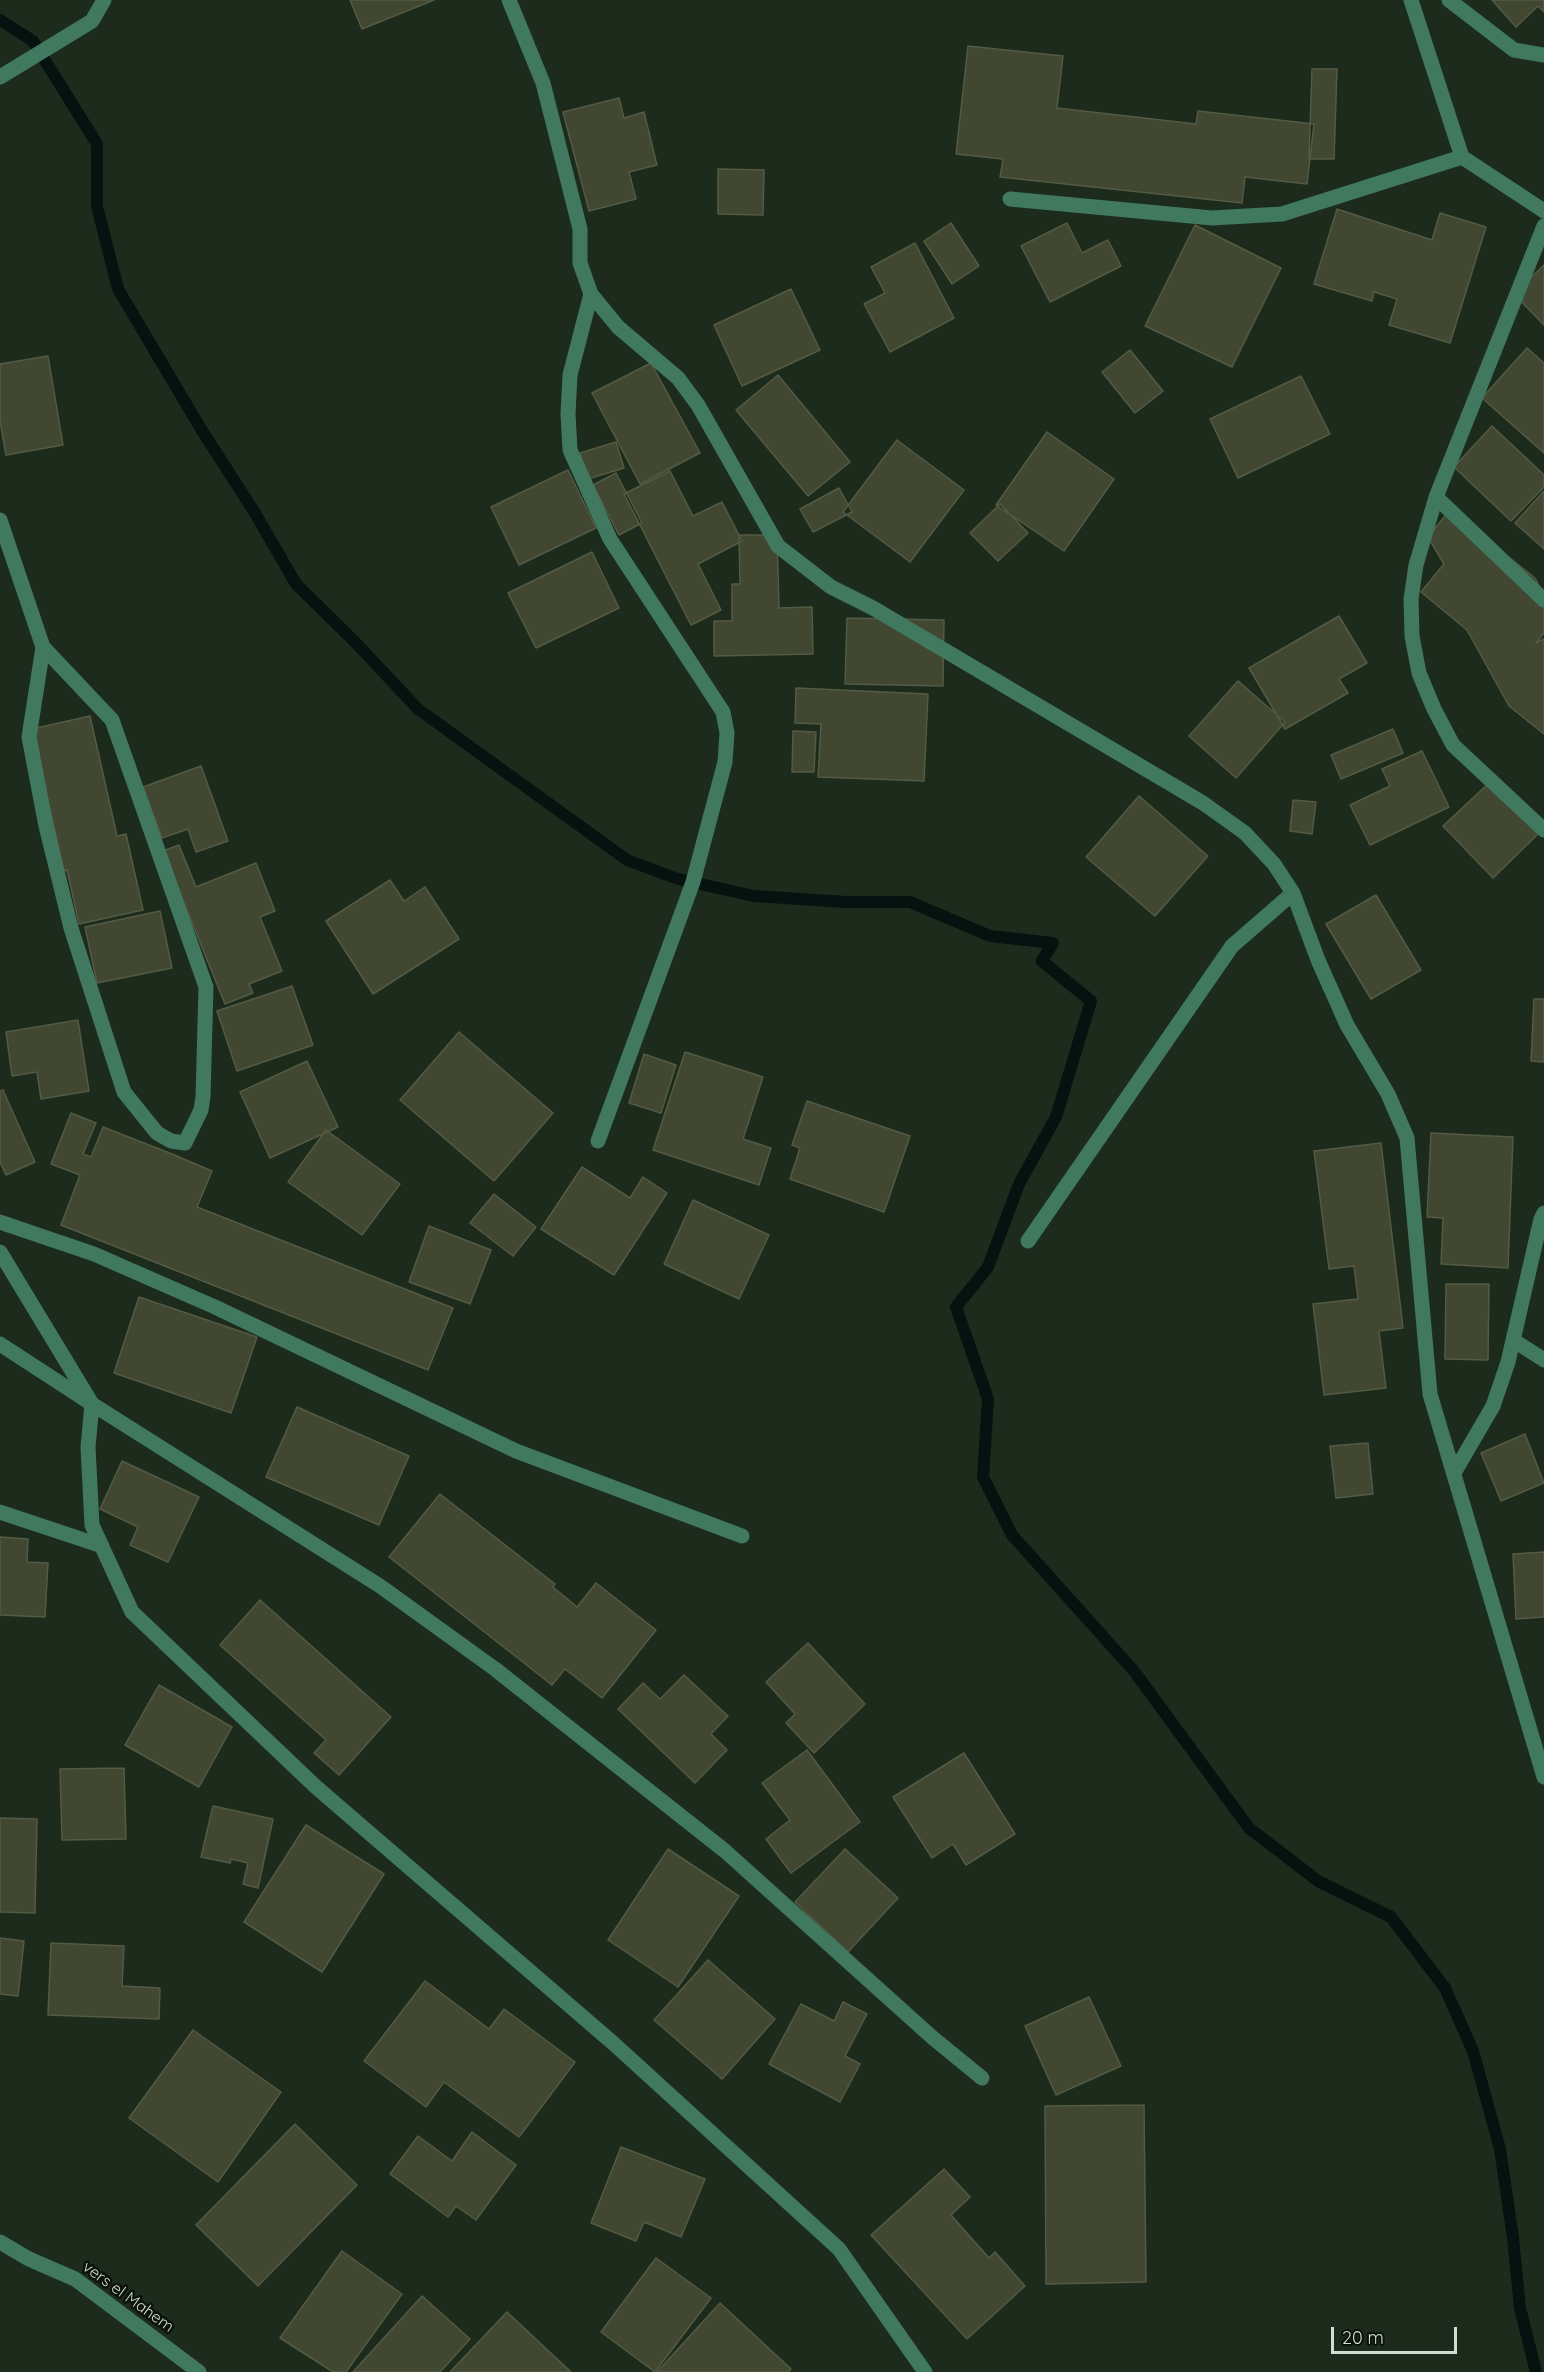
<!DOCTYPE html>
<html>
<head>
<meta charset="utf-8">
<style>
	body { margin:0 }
	#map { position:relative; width:1544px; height:2372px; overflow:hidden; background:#1c2b1b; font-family:Quicksand,sans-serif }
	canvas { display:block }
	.scale { position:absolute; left:1331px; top:2327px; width:126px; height:27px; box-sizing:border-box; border:3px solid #d2dcd1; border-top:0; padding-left:8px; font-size:18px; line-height:21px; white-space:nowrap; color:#d2dcd1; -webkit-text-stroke:4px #0b120a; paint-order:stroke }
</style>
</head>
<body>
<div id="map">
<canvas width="1544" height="2372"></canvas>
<div class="scale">20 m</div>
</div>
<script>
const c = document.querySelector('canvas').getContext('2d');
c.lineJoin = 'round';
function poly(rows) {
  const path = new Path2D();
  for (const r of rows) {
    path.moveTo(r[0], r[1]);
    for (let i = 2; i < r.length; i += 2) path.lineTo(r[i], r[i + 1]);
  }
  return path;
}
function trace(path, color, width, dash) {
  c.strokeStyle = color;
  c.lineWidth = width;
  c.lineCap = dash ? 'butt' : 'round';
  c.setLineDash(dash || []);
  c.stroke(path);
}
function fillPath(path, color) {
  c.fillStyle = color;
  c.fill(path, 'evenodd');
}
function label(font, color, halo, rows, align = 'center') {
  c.font = font + ' Quicksand,sans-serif';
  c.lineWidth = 5;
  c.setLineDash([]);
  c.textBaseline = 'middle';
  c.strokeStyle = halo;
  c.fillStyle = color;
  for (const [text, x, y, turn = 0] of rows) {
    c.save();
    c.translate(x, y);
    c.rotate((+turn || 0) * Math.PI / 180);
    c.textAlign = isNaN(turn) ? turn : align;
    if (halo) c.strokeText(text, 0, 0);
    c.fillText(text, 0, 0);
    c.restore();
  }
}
trace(poly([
	[0,20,33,41,97,144,97,206,118,289,201,429,255,513,296,584,356,643,418,709,627,860,678,879,754,896,846,902,910,902,990,936,1053,943,1042,961,1091,1001,1056,1117,1019,1184,988,1267,956,1307,988,1399,983,1477,1012,1535,1134,1671,1249,1828,1318,1881,1391,1917,1445,1988,1473,2051,1500,2149,1513,2238,1520,2308,1536,2372]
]), '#051210', 12);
const building = poly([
	[350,0,434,0,362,29,350,0],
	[1492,0,1544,0,1544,12,1538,6,1516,27,1492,0],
	[968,46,1063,56,1057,108,1196,124,1198,111,1314,124,1307,184,1245,177,1242,203,1000,177,1003,159,956,154,968,46],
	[1312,69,1337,69,1334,159,1309,159,1312,69],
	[619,98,624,118,644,112,657,165,629,172,636,199,589,211,563,112,619,98],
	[718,169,764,170,763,215,718,214,718,169],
	[1337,209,1432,240,1440,213,1486,227,1450,343,1389,325,1397,299,1374,292,1372,301,1314,284,1337,209],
	[951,223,979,266,952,284,924,241,951,223],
	[1067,223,1082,253,1108,240,1121,266,1050,302,1021,246,1067,223],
	[1195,225,1281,268,1232,367,1145,326,1195,225],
	[915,243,954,318,890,352,864,304,885,293,871,267,915,243],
	[1544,265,1544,325,1514,294,1544,265],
	[791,289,820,350,742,386,714,325,791,289],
	[1527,348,1544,363,1544,453,1482,398,1527,348],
	[1130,350,1163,391,1135,413,1102,372,1130,350],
	[48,356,63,445,6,455,0,421,0,364,48,356],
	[651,363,700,453,640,484,592,393,651,363],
	[778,375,850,462,808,496,736,410,778,375],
	[1301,376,1330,434,1238,478,1210,419,1301,376],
	[1492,426,1544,475,1544,487,1511,521,1454,467,1492,426],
	[1047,432,1114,479,1064,551,996,505,1047,432],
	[897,440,964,490,910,562,843,512,897,440],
	[616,442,624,468,588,479,580,453,616,442],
	[568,470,596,528,519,565,491,507,568,470],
	[670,471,693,516,722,502,742,541,698,564,721,610,691,625,624,494,670,471],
	[616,473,642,523,619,535,593,485,616,473],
	[839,488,852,512,813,532,800,509,839,488],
	[1544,491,1544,549,1515,523,1544,491],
	[1000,504,1028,533,998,561,970,533,1000,504],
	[1452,512,1535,578,1544,595,1544,633,1536,643,1544,639,1544,734,1509,706,1467,630,1421,592,1444,564,1428,537,1445,516,1452,512],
	[739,535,777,535,779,608,812,607,813,654,714,656,714,621,732,621,732,584,740,584,739,535],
	[592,552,619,608,536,648,508,593,592,552],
	[1339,616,1367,663,1339,679,1348,693,1285,729,1249,668,1339,616],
	[847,618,944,620,943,686,845,684,847,618],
	[1238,681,1285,722,1236,778,1189,736,1238,681],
	[796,688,928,694,924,781,818,777,821,724,795,723,796,688],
	[90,716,117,836,126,834,143,910,79,924,67,870,64,871,32,729,90,716],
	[1393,729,1403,753,1341,779,1331,755,1393,729],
	[793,731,816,732,814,772,792,772,793,731],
	[1422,751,1449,807,1370,845,1350,805,1390,786,1382,769,1422,751],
	[201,766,228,841,196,852,188,829,162,838,143,787,201,766],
	[1490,782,1539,833,1493,878,1443,826,1490,782],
	[1139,796,1208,856,1155,916,1086,857,1139,796],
	[1293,800,1316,802,1312,834,1290,831,1293,800],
	[179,845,196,887,256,863,275,911,260,917,282,971,249,984,253,993,225,1004,163,851,179,845],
	[390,880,404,901,425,887,459,939,373,994,326,921,390,880],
	[1376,895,1421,970,1371,999,1326,924,1376,895],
	[160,911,172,968,97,983,85,927,160,911],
	[292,986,313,1045,237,1071,217,1011,292,986],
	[1534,999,1544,999,1544,1062,1531,1061,1534,999],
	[78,1020,89,1091,41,1099,37,1072,12,1076,6,1032,78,1020],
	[459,1032,553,1113,494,1181,400,1100,459,1032],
	[685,1052,763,1077,743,1139,771,1148,759,1185,653,1150,685,1052],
	[644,1054,676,1065,661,1113,629,1103,644,1054],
	[307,1061,338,1127,270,1158,240,1092,307,1061],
	[3,1090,35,1162,6,1175,0,1162,0,1091,3,1090],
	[807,1101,910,1136,884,1212,790,1179,800,1148,792,1145,807,1101],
	[71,1113,96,1123,83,1154,91,1157,103,1127,172,1154,212,1171,197,1207,453,1308,428,1370,61,1225,80,1175,51,1164,71,1113],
	[326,1130,400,1184,362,1235,288,1182,326,1130],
	[1431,1133,1513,1137,1508,1268,1441,1264,1443,1218,1427,1217,1431,1133],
	[1381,1143,1403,1328,1379,1331,1386,1388,1324,1395,1313,1304,1358,1299,1354,1266,1329,1269,1314,1151,1381,1143],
	[582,1167,630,1198,643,1177,667,1193,614,1275,541,1229,582,1167],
	[494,1194,536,1227,513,1256,470,1223,494,1194],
	[693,1200,769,1235,739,1299,664,1264,693,1200],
	[429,1226,491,1250,470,1304,409,1282,429,1226],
	[1446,1284,1489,1284,1488,1360,1445,1359,1446,1284],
	[139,1297,257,1337,231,1413,114,1373,139,1297],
	[297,1407,409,1456,379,1525,266,1477,297,1407],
	[1525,1434,1544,1483,1501,1501,1481,1453,1525,1434],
	[1368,1443,1373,1494,1336,1498,1330,1446,1368,1443],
	[122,1461,199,1497,168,1562,130,1545,138,1527,100,1509,122,1461],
	[440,1494,555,1584,553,1587,577,1607,596,1583,656,1630,602,1698,565,1669,552,1685,389,1557,440,1494],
	[0,1537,28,1539,27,1562,48,1563,45,1617,0,1615,0,1537],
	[1544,1552,1544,1617,1516,1619,1513,1554,1544,1552],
	[260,1600,391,1717,339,1775,314,1753,326,1740,220,1645,260,1600],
	[808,1643,865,1704,814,1753,786,1723,795,1714,766,1682,808,1643],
	[684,1675,728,1716,711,1734,727,1750,695,1783,618,1709,643,1683,660,1699,684,1675],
	[159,1685,232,1727,199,1787,125,1745,159,1685],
	[807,1750,860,1822,791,1873,766,1839,790,1820,762,1783,807,1750],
	[964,1753,1015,1834,966,1865,953,1844,932,1858,893,1797,964,1753],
	[124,1768,126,1839,62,1840,60,1769,124,1768],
	[213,1806,273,1819,258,1888,243,1884,248,1863,231,1859,230,1863,201,1857,213,1806],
	[0,1818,37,1819,35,1913,0,1912,0,1818],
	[306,1825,384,1874,322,1972,244,1922,306,1825],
	[668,1849,739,1896,678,1987,608,1940,668,1849],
	[845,1849,898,1898,848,1952,795,1902,845,1849],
	[0,1938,24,1941,18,1996,0,1994,0,1938],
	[51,1943,124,1946,122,1986,160,1988,159,2019,48,2015,51,1943],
	[708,1960,775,2019,722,2079,654,2020,708,1960],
	[425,1981,489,2029,504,2009,575,2062,519,2137,444,2082,426,2107,364,2061,425,1981],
	[1089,1997,1121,2066,1056,2095,1025,2026,1089,1997],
	[843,2002,867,2014,845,2056,860,2064,840,2102,769,2064,801,2004,834,2021,843,2002],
	[193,2030,281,2092,218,2182,129,2118,193,2030],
	[1144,2105,1146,2282,1046,2284,1045,2106,1144,2105],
	[295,2124,357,2185,258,2286,196,2225,295,2124],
	[472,2132,516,2165,476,2220,456,2206,448,2217,390,2174,418,2136,452,2161,472,2132],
	[621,2147,705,2179,681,2237,644,2222,636,2241,591,2223,621,2147],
	[944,2169,970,2197,951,2215,989,2258,995,2252,1025,2286,967,2339,871,2235,944,2169],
	[342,2251,402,2294,346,2372,333,2372,280,2338,342,2251],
	[656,2258,711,2298,655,2372,601,2332,656,2258],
	[422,2296,470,2339,440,2372,353,2372,422,2296],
	[720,2303,791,2369,789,2372,657,2372,720,2303],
	[507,2312,571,2372,450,2372,507,2312]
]);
fillPath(building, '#414731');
trace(building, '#545b44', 1.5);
trace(poly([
	[509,0,543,83,580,229,580,263,591,294,618,327,678,378,698,405,778,546,831,587,873,608,1203,803,1245,833,1274,864,1293,893,1318,960,1347,1025,1388,1094,1407,1138,1430,1394,1544,1777],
	[1411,0,1462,157],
	[1449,0,1514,50,1544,55],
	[0,77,92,21,104,0],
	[1010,199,1212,218,1282,214,1462,157,1544,211],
	[1544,226,1436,497,1544,600],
	[591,294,570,375,568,414,570,450,610,539,723,712,727,733,725,762,693,882,598,1141],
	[1436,497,1416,565,1411,599,1412,636,1419,673,1434,709,1453,745,1544,830],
	[0,520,43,647,112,720,206,987,203,1097,201,1110,185,1143,171,1141,157,1133,124,1092,71,928,46,826,29,737,43,647],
	[0,1222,94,1254,215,1307,516,1451,742,1536],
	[1028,1241,1232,946,1293,893],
	[0,1252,92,1404,380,1586,495,1669,725,1851,933,2038,982,2078],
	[1513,1340,1544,1360],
	[0,1344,92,1404,88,1447,92,1525,132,1612,316,1787,613,2043,839,2249,925,2372],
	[1454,1473,1493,1406,1508,1362,1541,1219,1544,1213],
	[0,1512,102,1546],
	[0,2242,29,2259,75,2279,199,2372]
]), '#407860', 15);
label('16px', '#d2dcd1', '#0b120a', [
	["vers el Mahem",128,2297,36]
]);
</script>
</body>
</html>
